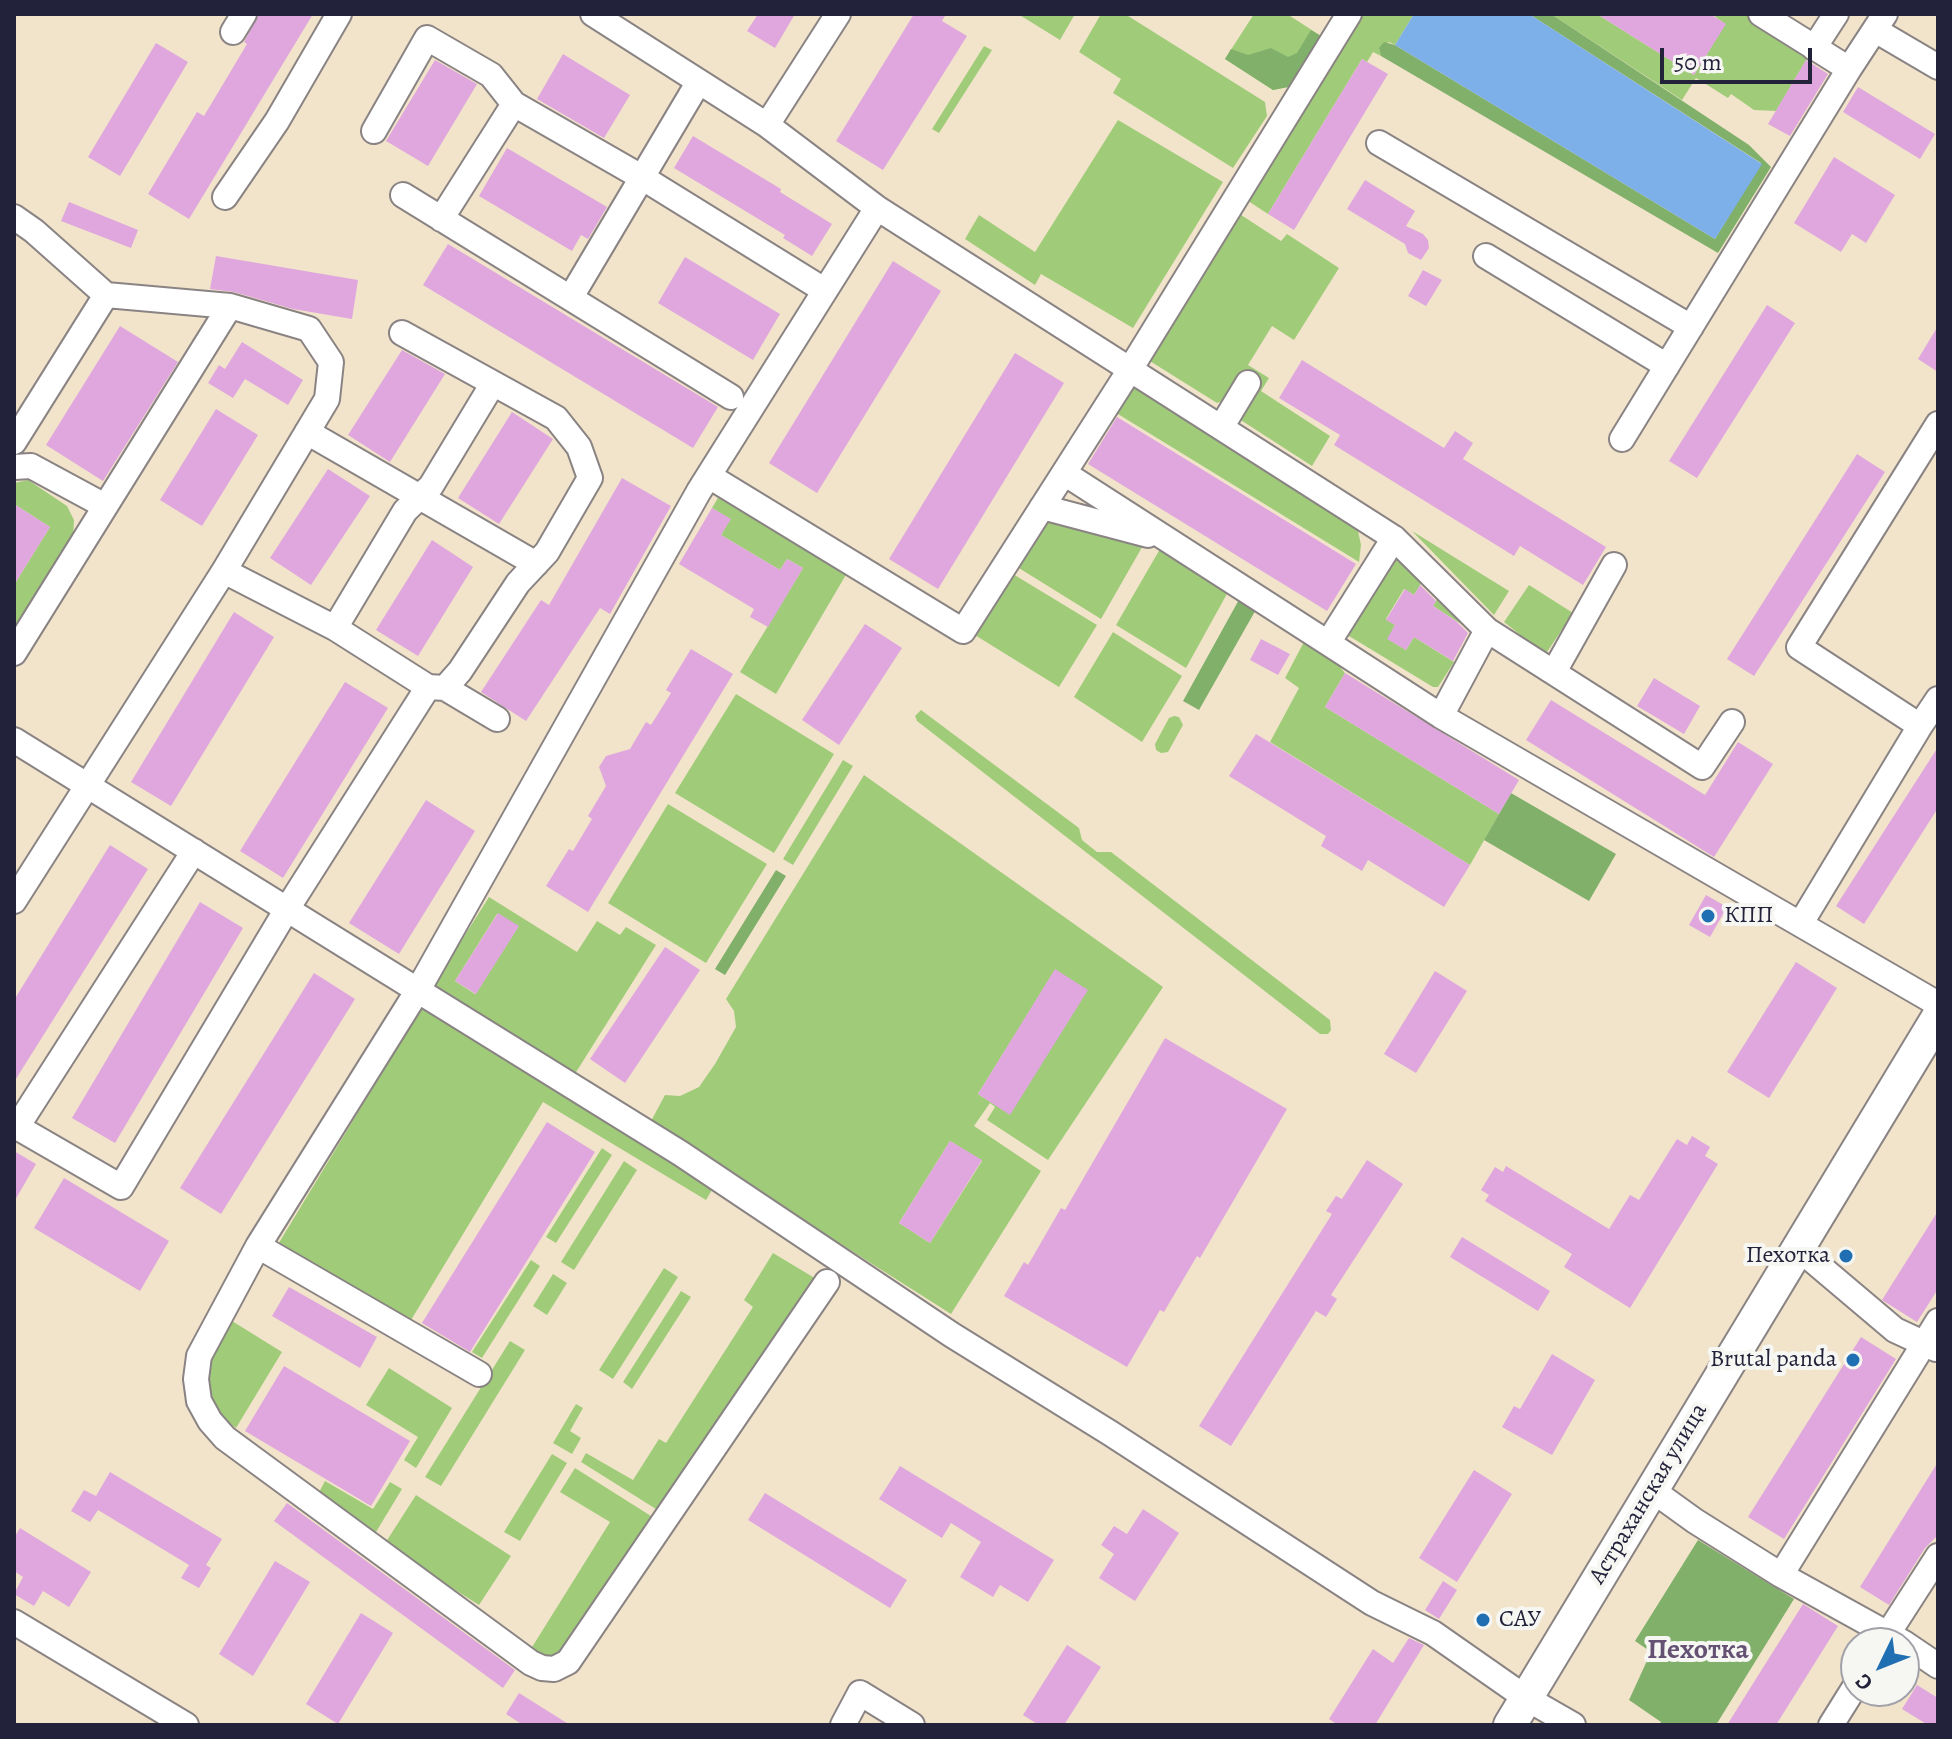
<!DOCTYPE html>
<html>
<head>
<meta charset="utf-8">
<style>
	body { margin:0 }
	#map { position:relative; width:1952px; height:1739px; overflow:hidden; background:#f2e4cb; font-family:Alegreya,serif }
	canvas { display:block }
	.frame { position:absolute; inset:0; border:16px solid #22223b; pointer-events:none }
	.north { position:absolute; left:1840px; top:1627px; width:80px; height:80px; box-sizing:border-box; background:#f6f6f2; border:2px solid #a1a1a9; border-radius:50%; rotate:227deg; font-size:22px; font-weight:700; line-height:32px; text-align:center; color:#22223b }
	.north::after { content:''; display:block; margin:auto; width:28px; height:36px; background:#1f6fb2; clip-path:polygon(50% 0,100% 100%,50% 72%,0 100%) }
	.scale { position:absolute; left:1660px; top:48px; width:152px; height:36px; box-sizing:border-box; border:4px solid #22223b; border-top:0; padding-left:10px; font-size:24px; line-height:28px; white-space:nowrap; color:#22223b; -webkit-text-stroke:6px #f6f6f2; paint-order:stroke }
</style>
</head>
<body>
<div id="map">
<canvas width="1952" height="1739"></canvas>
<div class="frame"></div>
<div class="north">С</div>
<div class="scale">50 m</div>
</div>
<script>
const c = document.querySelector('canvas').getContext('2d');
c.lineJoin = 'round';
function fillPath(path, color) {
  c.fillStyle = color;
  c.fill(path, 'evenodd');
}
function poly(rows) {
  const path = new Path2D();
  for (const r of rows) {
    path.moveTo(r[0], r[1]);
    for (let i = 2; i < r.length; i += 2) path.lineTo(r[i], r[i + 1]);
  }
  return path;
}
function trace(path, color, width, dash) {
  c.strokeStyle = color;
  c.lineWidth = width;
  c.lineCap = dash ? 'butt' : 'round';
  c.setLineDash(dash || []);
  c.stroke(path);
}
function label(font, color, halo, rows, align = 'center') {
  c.font = font + ' Alegreya,serif';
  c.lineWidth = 8;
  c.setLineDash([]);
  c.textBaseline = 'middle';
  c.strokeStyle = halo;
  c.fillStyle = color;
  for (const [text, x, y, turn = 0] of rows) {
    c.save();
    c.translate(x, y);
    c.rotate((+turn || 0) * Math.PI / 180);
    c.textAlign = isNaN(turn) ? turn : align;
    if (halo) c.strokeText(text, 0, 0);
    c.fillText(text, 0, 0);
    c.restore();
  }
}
fillPath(poly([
	[1018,14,1075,14,1060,40],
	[1101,14,1125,14,1265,102,1267,116,1233,168,1113,93,1121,79,1079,52],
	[1254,14,1287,14,1321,36,1288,87,1273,90,1225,59],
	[1354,14,1414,14,1395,45,1389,42,1379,48,1381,56,1373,52,1367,62,1362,59,1268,214,1239,195],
	[1551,14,1597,14,1694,75,1725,24,1712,14,1753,14,1808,57,1776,111,1754,110,1731,94,1728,98,1696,78,1682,100],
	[984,46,992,50,939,133,932,129],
	[1118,120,1223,182,1133,328,1041,274,1035,285,965,239,979,215,1035,252],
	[1235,211,1281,241,1287,234,1339,268,1294,340,1272,326,1248,365,1269,378,1261,391,1330,436,1312,466,1236,417,1254,382,1240,374,1225,400,1217,403,1145,358],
	[1133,380,1357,526,1361,545,1359,562,1113,411],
	[28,480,67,506,74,520,73,541,14,636,14,585,50,527,14,504,14,483],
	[719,496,847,573,776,694,740,672,803,568,787,559,780,570,721,535,730,519,712,508],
	[1049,513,1145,542,1101,619,1014,565],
	[1412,531,1509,591,1494,615],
	[1160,549,1228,592,1186,668,1116,625],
	[1394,553,1429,577,1469,616,1474,627,1472,631,1433,606,1440,594,1422,582,1414,595,1404,589,1386,619,1395,625,1388,639,1406,650,1414,637,1454,662,1438,687,1433,687,1349,636,1345,629],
	[1008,571,1097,625,1059,687,970,632],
	[1529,585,1573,613,1547,652,1533,645,1504,622],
	[1113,632,1182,676,1142,742,1074,697],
	[1307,636,1321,644,1345,673,1325,707,1499,814,1470,865,1270,742,1299,688,1285,678],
	[736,694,834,754,774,853,675,793],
	[921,710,1079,828,1082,840,1097,852,1111,852,1330,1020,1331,1030,1328,1034,1320,1034,917,721,915,716],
	[1174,716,1179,717,1183,725,1168,752,1161,753,1156,750,1155,744,1169,718],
	[843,760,853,766,793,865,783,859],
	[864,775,1163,987,1048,1160,987,1120,995,1107,990,1103,974,1126,1041,1171,951,1314,650,1123,665,1095,680,1096,699,1087,715,1064,736,1027,734,1011,726,999],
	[1055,970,1010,1114,978,1094],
	[950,1141,982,1161,930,1243,899,1223],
	[668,804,767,864,706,963,608,903],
	[489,897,577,952,597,921,620,935,626,927,656,945,573,1077,432,987],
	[497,914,518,927,475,994,455,981],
	[423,1005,716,1183,706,1200,543,1102,408,1325,277,1246],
	[602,1148,612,1155,556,1243,546,1237],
	[624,1161,637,1170,574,1270,561,1262],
	[773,1253,818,1280,656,1509,581,1462,586,1453,633,1480,659,1439,666,1443,753,1307,744,1300],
	[531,1260,540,1266,482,1358,472,1352],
	[664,1268,678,1277,613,1379,599,1370],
	[553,1274,567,1283,547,1315,533,1306],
	[681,1291,691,1297,632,1389,623,1382],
	[232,1321,282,1352,236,1428,224,1419,212,1400,208,1382,209,1367,214,1354],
	[510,1341,525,1350,441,1486,425,1477],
	[389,1368,452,1408,416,1468,404,1460,418,1437,366,1405],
	[576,1404,583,1408,570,1431,581,1438,572,1454,553,1443],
	[552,1454,567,1463,520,1541,504,1532],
	[575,1468,651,1516,560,1656,551,1659,529,1652,610,1522,560,1492],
	[325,1481,373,1509,390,1482,402,1489,376,1532,317,1496],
	[416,1495,511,1556,479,1605,384,1545]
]), '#a0cc7a');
fillPath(poly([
	[1529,14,1551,14,1749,145,1771,167,1718,253,1381,56,1379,48,1384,42,1395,45,1715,239,1761,163],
	[1311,30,1321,36,1288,87,1273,90,1225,59,1231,49,1248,55,1271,48,1288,57,1297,53],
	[1241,596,1258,606,1199,710,1183,701],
	[1511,793,1616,854,1589,901,1484,840],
	[776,870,786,876,725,975,715,969],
	[1698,1540,1794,1599,1716,1725,1660,1725,1661,1722,1629,1700,1651,1652,1635,1641]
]), '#80b06a');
fillPath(poly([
	[1414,14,1529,14,1762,164,1715,239,1395,45]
]), '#7dafe9');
fillPath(poly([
	[259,14,313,14,189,219,148,194,197,112,204,116,247,44,244,42],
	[758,14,795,14,775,48,747,31],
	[914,14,946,14,942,21,967,36,883,170,836,141],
	[1597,14,1710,14,1726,24,1694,75],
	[156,43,188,62,120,176,88,157],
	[563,54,630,95,604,138,537,99],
	[1362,59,1388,74,1294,230,1268,214],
	[435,60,477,84,428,166,386,141],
	[1806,60,1828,74,1790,136,1768,124],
	[1858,87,1935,134,1920,159,1843,112],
	[693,136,781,189,780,192,832,224,812,256,783,238,785,235,674,168],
	[507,148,607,207,588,239,581,235,572,251,479,196],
	[1834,157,1895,195,1866,243,1852,234,1841,252,1794,223],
	[1365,180,1415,211,1406,226,1423,234,1428,240,1429,248,1421,260,1408,253,1405,244,1347,209],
	[69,202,138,230,131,248,61,221],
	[448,244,718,407,693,448,423,285],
	[216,256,358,280,352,319,293,309,234,292,210,289],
	[685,257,780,314,753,360,658,303],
	[893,261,941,291,817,493,769,463],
	[1423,270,1442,280,1426,306,1408,296],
	[1767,305,1795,323,1697,478,1669,461],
	[120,326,178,362,103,481,46,445],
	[1938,326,1938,372,1918,359],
	[242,342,303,380,288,405,245,379,233,398,208,383,219,365,225,369],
	[402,350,445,374,390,462,348,435],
	[1015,353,1064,383,938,589,889,559],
	[1302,360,1444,448,1455,431,1473,443,1463,459,1606,547,1583,585,1520,546,1514,556,1334,445,1340,435,1279,398],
	[216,409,258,435,202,526,160,500],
	[512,412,553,439,499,524,458,498],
	[1117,417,1356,564,1327,611,1088,464],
	[1857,454,1885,472,1754,676,1727,659],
	[328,469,370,496,311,585,270,558],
	[622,478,671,506,610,614,600,608,526,721,481,692,541,600,549,605],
	[14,504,50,527,14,585],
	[712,508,731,519,721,535,780,570,787,559,803,568,768,627,750,617,754,609,679,564],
	[432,540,473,567,418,656,376,630],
	[1420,585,1436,601,1433,606,1456,621,1468,633,1453,661,1414,637,1406,650,1387,639,1395,625,1386,620,1405,589,1414,595],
	[234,612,274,637,171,806,131,782],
	[865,624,902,648,839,745,802,720],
	[1261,639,1290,654,1278,675,1250,660],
	[691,649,733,674,588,912,546,886,569,849,573,851,592,819,588,816,606,786,599,767,606,756,630,749,646,722,651,725,671,693,666,690],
	[1345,673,1519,780,1499,814,1325,707],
	[1654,678,1700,706,1684,734,1637,706],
	[345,682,388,708,283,878,240,851],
	[1551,700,1705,795,1738,742,1773,764,1714,857,1526,740],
	[1256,734,1470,865,1444,907,1368,860,1362,871,1321,846,1326,836,1229,776],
	[1938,747,1938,808,1864,924,1836,906],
	[426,800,475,831,399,954,349,923],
	[110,845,148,869,14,1082,14,1000],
	[1706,895,1727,907,1710,937,1689,925],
	[200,902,243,928,115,1143,72,1118],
	[498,913,519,926,476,994,455,981],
	[665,947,700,970,625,1083,590,1059],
	[1796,962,1837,988,1769,1098,1727,1072],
	[1055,969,1088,990,1010,1115,978,1094],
	[1435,971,1467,991,1416,1073,1384,1054],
	[314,973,355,999,221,1214,180,1188],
	[1165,1038,1287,1109,1200,1258,1197,1256,1164,1312,1160,1310,1127,1367,1004,1296,1024,1262,1028,1265,1061,1208,1065,1210],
	[547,1122,595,1152,470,1352,422,1323],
	[1692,1136,1710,1147,1705,1156,1718,1164,1630,1308,1564,1267,1572,1254,1485,1201,1489,1195,1481,1190,1495,1167,1503,1172,1506,1166,1609,1229,1630,1195,1639,1200,1677,1139,1687,1145],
	[950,1141,982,1160,930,1243,899,1223],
	[14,1151,36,1164,14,1202],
	[1367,1160,1403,1184,1331,1295,1337,1299,1326,1317,1316,1311,1231,1446,1199,1426,1332,1214,1326,1211,1336,1196,1342,1199],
	[64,1178,169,1241,140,1291,34,1228],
	[1938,1211,1938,1289,1917,1322,1882,1300],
	[1462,1237,1550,1291,1538,1311,1450,1257],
	[289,1287,377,1337,360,1368,272,1316],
	[1861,1337,1896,1359,1784,1539,1748,1517],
	[1552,1354,1595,1380,1552,1455,1502,1427,1514,1406,1520,1409],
	[284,1366,410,1441,371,1506,245,1431],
	[1938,1462,1938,1535,1925,1548,1889,1605,1860,1587],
	[900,1466,1054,1560,1028,1602,1000,1585,993,1597,960,1577,981,1542,951,1523,942,1538,879,1499],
	[1474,1470,1512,1494,1457,1582,1419,1558],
	[110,1472,222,1539,206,1565,211,1568,199,1588,181,1578,189,1565,98,1510,90,1522,71,1511,84,1490,96,1496],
	[765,1493,907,1580,890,1608,748,1520],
	[287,1503,515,1670,503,1688,274,1521],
	[1143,1509,1179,1533,1135,1601,1099,1578,1114,1554,1101,1545,1114,1526,1127,1534],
	[20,1528,91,1572,69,1607,43,1591,34,1606,14,1594,23,1577,14,1571,14,1538],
	[275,1561,310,1582,253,1676,219,1654],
	[1443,1581,1457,1590,1439,1619,1425,1610],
	[1803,1604,1838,1626,1776,1725,1727,1725],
	[361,1613,393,1633,338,1724,306,1704],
	[1409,1638,1424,1645,1375,1725,1338,1725,1329,1719,1373,1649,1393,1663],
	[1067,1645,1101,1667,1064,1725,1039,1725,1023,1715],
	[1917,1685,1938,1698,1938,1725,1928,1725,1902,1709],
	[519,1693,570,1725,523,1725,506,1714]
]), '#dfa7dd');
const minor = poly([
	[593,14,767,125,877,208,1394,538,1487,630,1441,716,1328,643,1394,538],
	[1761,14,1849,69,1885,14],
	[1875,30,1938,67],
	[233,32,244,14],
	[1814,48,1836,14],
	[767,125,838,14],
	[374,131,427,38,491,75,514,104,643,178,824,290],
	[1379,143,1691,327],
	[403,195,731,397],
	[225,197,277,121,339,14],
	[14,217,34,231,106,295,230,306,309,329,331,362,327,399,224,571],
	[441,219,514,104],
	[1486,256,1667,366],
	[571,297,698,83],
	[1938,424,1799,647,1920,726,1938,699],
	[1222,426,1248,383],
	[307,432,536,564],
	[1622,439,1849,69],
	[14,442,106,295],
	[14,467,31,466,105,506],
	[1064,473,1328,643],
	[709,476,963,631,1131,368,1349,14],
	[1042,507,1148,535],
	[335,628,405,511,431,486,492,385],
	[1487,630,1702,767,1732,722],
	[14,653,230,306],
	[1554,672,1614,565],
	[445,688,497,719],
	[1441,716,1938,1004],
	[14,740,680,1153,952,1335,1110,1433,1372,1603,1433,1633,1526,1698,1573,1725],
	[194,851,17,1127,121,1187,287,909,428,687,445,688,460,671,518,583,547,552,590,478,579,447,556,418,402,333],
	[14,901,224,571,335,628,428,687],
	[1801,923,1920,726],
	[258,1246,479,1374],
	[1798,1248,1895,1330,1936,1349],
	[827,1282,568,1662,554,1669,542,1668,531,1663,225,1438,210,1421,199,1401,196,1379,199,1356,258,1246,418,990,699,491,877,208],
	[1652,1490,1695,1521,1781,1575,1904,1643],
	[1781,1575,1938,1321],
	[14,1622,186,1725],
	[1882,1643,1938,1556],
	[1904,1643,1938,1666],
	[843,1725,860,1693,912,1725],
	[1831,1725,1856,1685]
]);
const major = poly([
	[1510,1725,1938,1017]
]);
trace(minor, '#8a8383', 28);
trace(major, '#8a8383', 36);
trace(minor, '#fff', 24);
trace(major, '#fff', 32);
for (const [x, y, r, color] of [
	[1708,916,8,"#1f6fb2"],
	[1846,1256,8,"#1f6fb2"],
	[1853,1360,8,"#1f6fb2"],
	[1483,1620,8,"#1f6fb2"]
]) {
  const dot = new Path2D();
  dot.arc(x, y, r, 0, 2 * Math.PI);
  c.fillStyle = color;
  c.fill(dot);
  trace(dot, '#f6f6f2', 3);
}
label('24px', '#22223b', '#f6f6f2', [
	["КПП",1724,916],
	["Пехотка",1830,1256,"right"],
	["Brutal panda",1837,1360,"right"],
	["САУ",1499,1620]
], 'left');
label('24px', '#22223b', '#f6f6f2', [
	["Астраханская улица",1649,1494,-59]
]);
label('bold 28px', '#645174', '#f6f6f2', [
	["Пехотка",1698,1651]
]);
</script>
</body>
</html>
